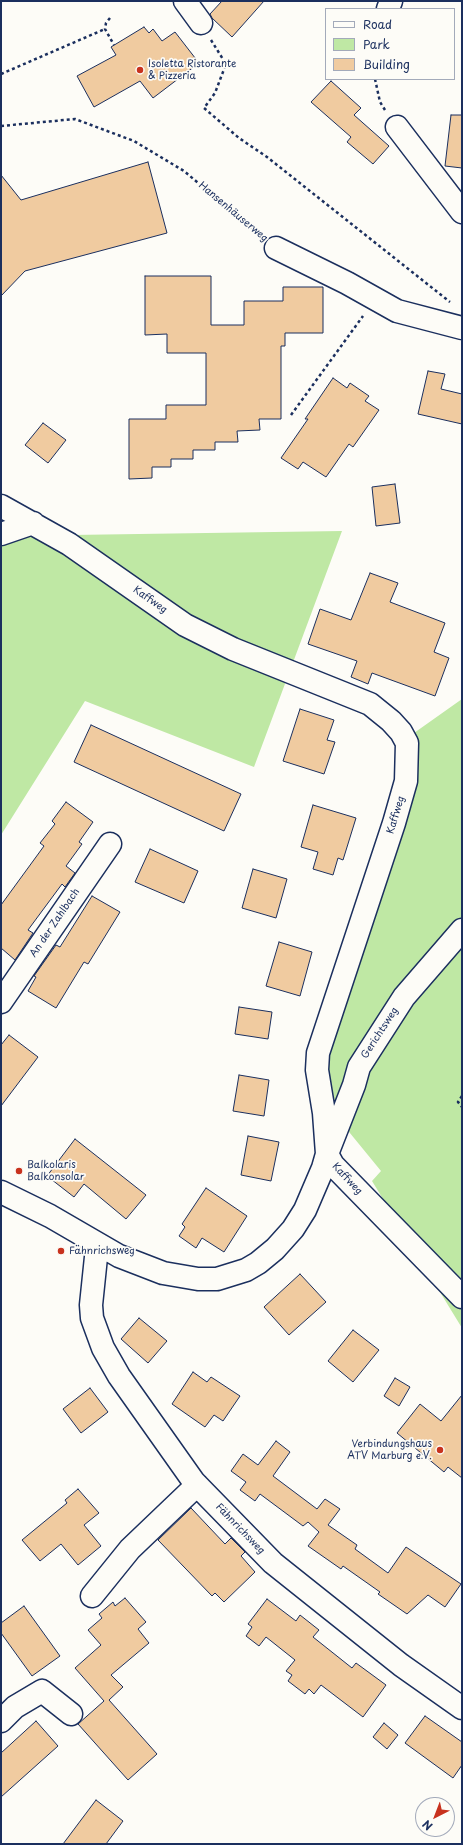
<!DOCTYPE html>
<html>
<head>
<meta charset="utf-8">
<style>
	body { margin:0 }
	#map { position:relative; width:463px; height:1845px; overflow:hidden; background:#fdfcf7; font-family:"Playpen Sans",sans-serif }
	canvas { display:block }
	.frame { position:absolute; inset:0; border:2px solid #1b2f5e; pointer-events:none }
	.legend { position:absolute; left:325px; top:8px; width:130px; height:72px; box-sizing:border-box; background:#fdfcf7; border:1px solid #a3aaba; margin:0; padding:5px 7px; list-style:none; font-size:12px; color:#1b2f5e }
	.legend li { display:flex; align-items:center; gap:8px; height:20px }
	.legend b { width:20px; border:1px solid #a3aaba }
	.north { position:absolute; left:415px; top:1797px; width:40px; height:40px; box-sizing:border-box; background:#fdfcf7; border:1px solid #a3aaba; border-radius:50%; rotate:222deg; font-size:11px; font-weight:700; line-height:16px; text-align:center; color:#1b2f5e }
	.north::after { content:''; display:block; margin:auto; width:14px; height:18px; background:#c8321e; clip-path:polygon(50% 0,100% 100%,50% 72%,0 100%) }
</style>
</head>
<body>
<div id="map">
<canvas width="463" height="1845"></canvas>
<div class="frame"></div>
<ul class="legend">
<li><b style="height:5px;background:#fdfcf7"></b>Road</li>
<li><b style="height:11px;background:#bfe8a4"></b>Park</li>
<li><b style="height:11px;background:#f0cba0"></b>Building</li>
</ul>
<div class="north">N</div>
</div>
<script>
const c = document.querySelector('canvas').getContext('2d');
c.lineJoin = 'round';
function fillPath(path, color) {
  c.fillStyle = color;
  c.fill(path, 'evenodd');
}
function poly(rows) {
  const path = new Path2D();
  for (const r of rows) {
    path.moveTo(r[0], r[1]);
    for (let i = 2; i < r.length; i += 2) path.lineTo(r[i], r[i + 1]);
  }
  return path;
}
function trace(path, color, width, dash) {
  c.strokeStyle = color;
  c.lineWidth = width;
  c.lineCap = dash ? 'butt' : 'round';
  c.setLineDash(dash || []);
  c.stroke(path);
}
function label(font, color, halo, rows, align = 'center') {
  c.font = font + ' "Playpen Sans",sans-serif';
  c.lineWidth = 3.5;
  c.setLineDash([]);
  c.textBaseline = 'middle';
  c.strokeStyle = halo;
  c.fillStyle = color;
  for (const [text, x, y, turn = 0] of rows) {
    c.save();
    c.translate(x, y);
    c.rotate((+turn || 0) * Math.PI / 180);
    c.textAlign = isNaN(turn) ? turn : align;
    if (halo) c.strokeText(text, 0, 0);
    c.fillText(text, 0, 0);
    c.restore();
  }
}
fillPath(poly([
	[1,520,63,551,71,535,342,531,254,767,85,701,1,835],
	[462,699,462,1328,372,1181,381,1171,345,1127,327,1109,326,1067,332,1019,414,733]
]), '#bfe8a4');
const building = poly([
	[222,1,264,1,232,37,212,18,210,14,222,1],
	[144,27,149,33,153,29,162,41,175,32,199,63,153,98,140,81,94,107,77,76,116,55,111,47,144,27],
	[331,81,361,108,354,115,389,146,373,164,347,142,351,137,311,102,331,81],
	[451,115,462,115,462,168,445,166,451,115],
	[148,162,167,233,25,271,1,296,1,175,21,200,148,162],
	[145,276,211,276,211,325,244,325,244,301,283,301,283,287,323,287,323,333,285,333,285,346,281,346,281,419,259,419,260,430,237,431,238,442,215,442,215,450,193,450,193,459,171,459,171,467,152,467,152,478,129,479,129,419,166,419,166,405,206,405,206,353,167,353,167,334,145,335,145,276],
	[428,371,445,374,441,389,462,394,462,424,418,414,428,371],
	[333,378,347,388,350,383,369,396,365,401,379,410,353,447,349,444,326,477,303,462,298,469,281,458,308,419,305,419,333,378],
	[43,423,66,440,48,463,25,445,43,423],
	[395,484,400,523,376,526,372,487,395,484],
	[370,573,398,583,390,602,445,623,434,652,449,658,435,696,372,673,368,684,351,677,357,661,308,644,320,609,351,620,370,573],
	[300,709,334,720,327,740,335,742,324,774,283,761,300,709],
	[91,725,241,794,224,831,74,762,91,725],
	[66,802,93,822,79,842,82,844,66,866,75,873,65,887,62,884,28,930,33,933,15,960,1,948,1,905,44,846,40,843,55,824,52,821,66,802],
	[313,805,356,818,343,860,338,858,333,875,313,869,318,852,301,847,313,805],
	[150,849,198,871,184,903,135,882,150,849],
	[253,869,287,879,276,918,242,908,253,869],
	[92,896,120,912,88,964,84,962,56,1008,28,991,36,977,34,976,56,945,60,947,92,896],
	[279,942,312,952,300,996,266,986,279,942],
	[239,1007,272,1012,268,1039,235,1034,239,1007],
	[9,1035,38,1057,1,1106,1,1045,9,1035],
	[239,1075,269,1080,264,1116,233,1111,239,1075],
	[248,1136,279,1142,271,1181,241,1175,248,1136],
	[75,1139,146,1195,126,1219,84,1184,74,1197,47,1176,75,1139],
	[206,1188,247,1216,224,1252,202,1238,196,1248,179,1236,185,1227,182,1224,206,1188],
	[300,1274,326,1302,289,1335,264,1307,300,1274],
	[139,1318,167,1341,148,1363,121,1339,139,1318],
	[353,1330,379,1350,353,1382,328,1361,353,1330],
	[193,1372,207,1382,211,1377,240,1396,223,1421,214,1415,205,1427,172,1404,193,1372],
	[395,1378,410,1387,399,1406,384,1396,395,1378],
	[90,1388,108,1412,81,1433,63,1409,90,1388],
	[462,1395,462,1478,448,1467,444,1472,397,1433,420,1404,441,1421,462,1395],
	[276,1441,290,1452,273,1476,317,1509,325,1499,340,1509,328,1525,357,1545,355,1549,388,1573,406,1547,461,1584,445,1607,428,1595,407,1614,378,1594,380,1592,343,1566,341,1569,308,1546,319,1532,308,1522,303,1526,260,1494,255,1501,240,1490,246,1482,231,1471,243,1454,258,1465,276,1441],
	[78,1489,99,1513,84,1525,101,1546,78,1565,61,1544,40,1561,22,1540,67,1503,65,1500,78,1489],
	[191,1508,225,1544,231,1538,245,1552,241,1556,255,1572,224,1602,215,1593,212,1596,158,1540,191,1508],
	[125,1598,146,1622,138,1629,149,1643,111,1675,123,1687,109,1700,157,1754,128,1780,78,1724,104,1701,75,1668,101,1645,88,1630,102,1618,99,1614,113,1602,115,1606,125,1598],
	[267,1599,296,1621,300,1615,319,1630,313,1637,352,1668,356,1663,386,1685,363,1717,321,1685,314,1694,309,1689,305,1694,288,1681,292,1675,286,1671,295,1660,266,1637,259,1646,246,1636,252,1627,248,1624,267,1599],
	[24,1606,60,1656,32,1676,1,1633,1,1623,24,1606],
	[425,1716,462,1742,462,1765,453,1778,405,1743,425,1716],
	[36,1721,58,1746,1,1797,1,1753,36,1721],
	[384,1723,398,1735,387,1749,373,1737,384,1723],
	[96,1800,123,1821,106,1844,63,1844,96,1800]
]);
fillPath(building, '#f0cba0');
trace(building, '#1b2f5e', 1);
const minor = poly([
	[185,1,201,23],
	[388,9,391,1],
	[397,127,462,212],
	[276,248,347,283,397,311,462,328],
	[1,506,69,544,185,625,233,649,370,704,391,721,401,732,407,743,406,781,394,823,318,1053,317,1070,324,1113,327,1154,333,1165,462,1297],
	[1,534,33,523],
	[1,1002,110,844],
	[1,1192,50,1216,119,1256,163,1273,198,1279,217,1279,246,1270,258,1263,275,1249,293,1229,305,1210,323,1168,327,1154,354,1085,359,1067,404,997,462,930],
	[100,1246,96,1257,91,1305,92,1318,103,1348,119,1376,194,1482,273,1563,401,1665,462,1708],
	[92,1596,130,1549,197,1485],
	[1,1721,15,1707,42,1691,71,1714]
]);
trace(minor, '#1b2f5e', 25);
trace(poly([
	[110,18,106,23,105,29,114,45],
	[211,40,226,64,215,93,204,108,239,138,267,157,450,302],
	[1,74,105,29],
	[375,79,380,102,385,110],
	[1,126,75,119,134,141,184,171,260,235],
	[291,415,363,316],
	[462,1096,458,1102,462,1107]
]), '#1b2f5e', 2.5, [3, 3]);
trace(minor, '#fdfcf7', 22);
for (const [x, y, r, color] of [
	[140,70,4,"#c8321e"],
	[19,1171,4,"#c8321e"],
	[61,1251,4,"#c8321e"],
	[440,1450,4,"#c8321e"]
]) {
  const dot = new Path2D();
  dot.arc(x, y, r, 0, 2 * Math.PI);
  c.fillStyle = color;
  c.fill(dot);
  trace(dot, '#fdfcf7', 1.5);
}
label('10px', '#1b2f5e', '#fdfcf7', [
	["Isoletta Ristorante",148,64],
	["& Pizzeria",148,76],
	["Balkolaris",27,1165],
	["Balkonsolar",27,1177],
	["Fähnrichsweg",69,1251],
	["Verbindungshaus",432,1444,"right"],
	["ATV Marburg e.V.",432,1456,"right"]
], 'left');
label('10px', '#1b2f5e', '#fdfcf7', [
	["Hansenhäuserweg",233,212,40],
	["Kaffweg",150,600,35],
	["Kaffweg",396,815,-73],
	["An der Zahlbach",55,923,-56],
	["Gerichtsweg",380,1033,-57],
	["Kaffweg",347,1179,47],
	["Fähnrichsweg",240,1529,46]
]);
</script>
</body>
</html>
